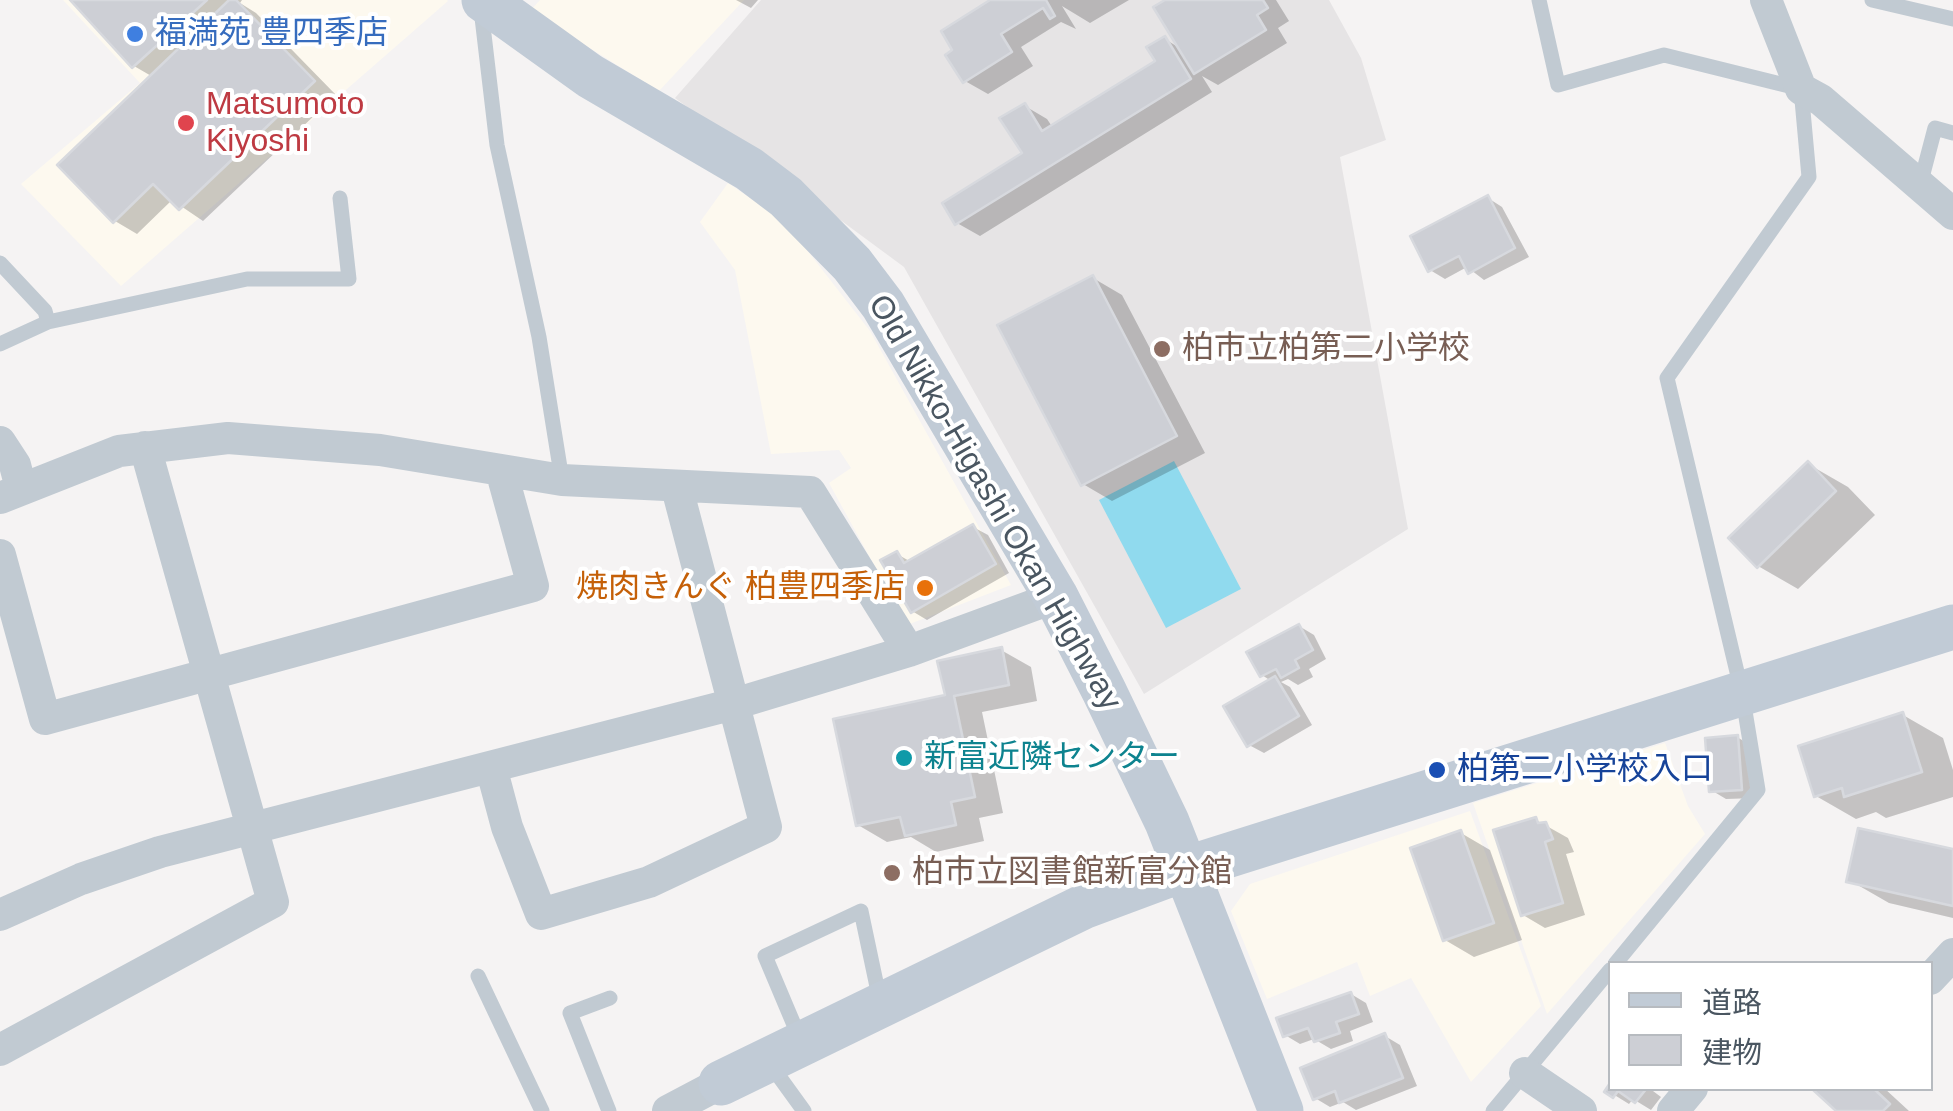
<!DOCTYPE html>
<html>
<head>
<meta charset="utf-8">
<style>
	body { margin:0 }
	#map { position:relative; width:1953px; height:1111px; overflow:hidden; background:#f5f3f3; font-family:Arial,"Noto Sans JP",sans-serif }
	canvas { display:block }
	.legend { position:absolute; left:1608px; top:961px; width:325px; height:130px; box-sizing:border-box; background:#fff; border:2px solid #b7bbc0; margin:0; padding:12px 18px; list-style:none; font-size:30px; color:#4a5661 }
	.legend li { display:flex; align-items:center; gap:20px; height:50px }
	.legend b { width:50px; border:2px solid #b7bbc0 }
</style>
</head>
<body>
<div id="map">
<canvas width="1953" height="1111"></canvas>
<ul class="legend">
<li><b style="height:12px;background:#c1cbd6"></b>道路</li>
<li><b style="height:28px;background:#cdcfd5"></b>建物</li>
</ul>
</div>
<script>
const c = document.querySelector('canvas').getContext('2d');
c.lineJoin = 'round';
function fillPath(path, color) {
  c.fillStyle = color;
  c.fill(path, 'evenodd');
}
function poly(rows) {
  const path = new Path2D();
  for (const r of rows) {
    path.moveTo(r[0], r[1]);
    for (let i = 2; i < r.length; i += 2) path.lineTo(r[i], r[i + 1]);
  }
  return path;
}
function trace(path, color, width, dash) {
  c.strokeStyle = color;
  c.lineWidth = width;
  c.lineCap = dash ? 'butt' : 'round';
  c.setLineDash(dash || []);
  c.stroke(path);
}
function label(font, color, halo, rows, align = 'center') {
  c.font = font + ' Arial,"Noto Sans JP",sans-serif';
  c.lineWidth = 8;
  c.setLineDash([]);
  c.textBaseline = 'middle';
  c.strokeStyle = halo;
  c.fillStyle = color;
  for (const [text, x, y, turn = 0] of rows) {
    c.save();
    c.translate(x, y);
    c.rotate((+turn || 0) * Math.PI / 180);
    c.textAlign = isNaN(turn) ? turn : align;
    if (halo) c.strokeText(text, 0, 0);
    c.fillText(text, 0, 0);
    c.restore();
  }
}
fillPath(poly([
	[63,0,447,0,448,1,121,286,21,184,140,83],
	[540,0,744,0,659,91,530,11],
	[728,183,785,222,870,331,1011,585,907,625,829,483,851,468,839,450,771,454,735,270,700,222],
	[1665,743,1688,806,1705,834,1547,1014,1473,803],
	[1470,811,1541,1006,1471,1082,1411,978,1370,996,1357,962,1267,999,1231,911,1250,884]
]), '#fdf9ef');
fillPath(poly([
	[761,0,1329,0,1361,58,1386,140,1340,157,1408,529,1144,694,904,267,675,98]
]), '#e6e4e5');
fillPath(poly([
	[1174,461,1241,589,1166,628,1099,500]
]), '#90daee');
fillPath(poly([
	[74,0,242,0,240,3,256,13,336,95,203,221,172,200,137,234,115,221,153,77,134,66],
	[736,0,758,0,751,8],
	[995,0,1129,0,1090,23,1062,6,1076,29,1061,22,1021,47,1033,66,988,94,965,81],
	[1170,0,1276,0,1289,21,1278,28,1287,43,1218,85,1202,76,1212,92,980,236,957,223,1025,154,1025,106,1047,119,1053,128,1159,62,1165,39,1181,49],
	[1488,198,1502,207,1529,257,1484,280,1467,267,1445,279,1430,270],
	[1093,278,1122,295,1205,453,1112,501,1083,484],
	[1808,464,1848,487,1875,515,1798,589,1758,566],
	[973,527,988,535,1009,573,927,620,912,611,897,554,911,562],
	[1299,626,1314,635,1326,659,1309,669,1313,677,1298,685,1288,679,1281,682,1290,687,1312,725,1264,753,1249,745,1271,681,1262,675],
	[1001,650,1031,667,1037,701,982,712,1003,813,979,818,984,841,936,852,911,837,887,842,858,825,948,697],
	[1903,715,1943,738,1953,770,1953,826,1953,797,1886,818,1876,812,1856,819,1816,796],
	[1737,737,1752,746,1756,798,1726,799,1711,790],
	[1536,820,1568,838,1574,852,1566,854,1585,915,1545,928,1523,915],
	[1461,833,1490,850,1522,940,1474,957,1445,940],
	[1953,852,1953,918,1889,903,1849,880],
	[1351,994,1366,1003,1373,1022,1350,1031,1353,1041,1331,1049,1314,1039,1300,1044,1285,1035],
	[1385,1036,1400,1045,1417,1086,1356,1110,1343,1102,1330,1107,1315,1098],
	[1610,1087,1649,1088,1661,1097,1651,1110,1633,1099,1629,1104,1608,1091],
	[1815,1088,1884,1088,1909,1111,1840,1111]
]), '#0003');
const building = poly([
	[70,0,207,0,132,68,70,0],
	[229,0,236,0,315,81,179,210,153,184,113,223,57,165,229,0],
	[990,0,1046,0,1055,16,1050,19,1043,8,1001,34,1012,52,963,83,945,55,952,50,941,31,990,0],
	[1165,0,1263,0,1268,8,1257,15,1266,30,1194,74,1153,7,1165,0],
	[1165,36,1191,79,955,225,942,203,1022,153,999,118,1025,103,1042,131,1155,61,1146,47,1165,36],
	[1488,195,1515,248,1468,274,1459,256,1428,272,1410,236,1488,195],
	[1093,275,1177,436,1081,486,997,325,1093,275],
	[1808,461,1836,491,1757,568,1728,538,1808,461],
	[973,524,996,564,911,613,880,560,897,551,904,563,973,524],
	[1299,624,1313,650,1295,660,1299,668,1281,678,1276,669,1260,677,1246,652,1299,624],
	[1002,647,1009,685,954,696,975,797,951,802,956,825,905,836,900,817,856,826,833,719,945,695,937,661,1002,647],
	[1275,676,1299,716,1247,747,1223,706,1275,676],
	[1903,712,1922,772,1844,797,1842,788,1814,797,1798,746,1903,712],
	[1738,735,1742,790,1709,792,1705,738,1738,735],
	[1536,817,1538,823,1546,822,1553,839,1545,842,1563,903,1521,916,1493,830,1536,817],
	[1858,828,1953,849,1953,906,1846,882,1858,828],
	[1461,830,1494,923,1443,941,1410,848,1461,830],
	[1351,992,1359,1014,1336,1022,1340,1033,1314,1042,1308,1028,1283,1037,1276,1018,1351,992],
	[1385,1033,1403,1078,1339,1103,1335,1091,1313,1100,1300,1068,1385,1033],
	[1610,1083,1610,1088,1647,1088,1635,1103,1618,1091,1613,1098,1604,1092,1610,1083],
	[1811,1088,1873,1088,1890,1104,1883,1111,1836,1111,1811,1088]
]);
fillPath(building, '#cdcfd5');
trace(building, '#d7d9de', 2.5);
trace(poly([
	[1539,0,1558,85,1664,55,1801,89,1809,177,1667,378,1742,693,1758,790,1615,964],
	[1872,0,1953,19],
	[481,9,497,145,539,337,562,480],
	[1920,185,1935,128,1953,133],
	[0,263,45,311,48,322],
	[0,344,48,322,247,279,349,279,340,198],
	[478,976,542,1111],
	[800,1039,765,956,861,911,880,1001],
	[770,1064,804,1111],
	[609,1111,570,1013,610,998],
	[1493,1111,1610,970]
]), '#c1cad2', 15);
trace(poly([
	[1766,0,1801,89,1821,100,1953,214],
	[0,442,15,465,21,488],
	[0,498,119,451,228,438,380,450,562,480,810,492,909,651],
	[0,555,45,719,533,586,501,470],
	[491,767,507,827,541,914,649,882,766,827,677,488],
	[0,915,81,879,160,852,734,704,909,651,1056,597],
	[1930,979,1953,954],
	[0,1050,273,902,145,447],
	[1525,1073,1581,1111],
	[668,1111,721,1083],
	[1673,1111,1692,1088]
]), '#c1cad2', 32);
trace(poly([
	[484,0,590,76,749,169,786,197,852,264,883,305,1056,597,1104,691,1167,822,1281,1111],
	[721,1083,1083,907,1185,869,1953,627]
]), '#c1cbd6', 45);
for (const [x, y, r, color] of [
	[135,34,10,"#3f7fe0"],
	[186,123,10,"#e0444e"],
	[1162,349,10,"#8d6e63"],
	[925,588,10,"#e8710a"],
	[904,758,10,"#0f9aa8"],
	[1437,770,10,"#1a4fb4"],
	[892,873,10,"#8d6e63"]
]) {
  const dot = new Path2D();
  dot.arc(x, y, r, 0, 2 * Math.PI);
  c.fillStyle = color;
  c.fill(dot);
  trace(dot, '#fff', 4);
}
label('32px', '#366cbe', '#fff', [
	["福満苑 豊四季店",155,34]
], 'left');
label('32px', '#be3a42', '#fff', [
	["Matsumoto",206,105],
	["Kiyoshi",206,142]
], 'left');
label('32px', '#785e54', '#fff', [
	["柏市立柏第二小学校",1182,349],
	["柏市立図書館新富分館",912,873]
], 'left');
label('32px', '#4a5661', '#fff', [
	["Old Nikko-Higashi Okan Highway",994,503,60]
]);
label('32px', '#c56008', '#fff', [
	["焼肉きんぐ 柏豊四季店",905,588]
], 'right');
label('32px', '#0d838f', '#fff', [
	["新富近隣センター",924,758]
], 'left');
label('32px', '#164399', '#fff', [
	["柏第二小学校入口",1457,770]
], 'left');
</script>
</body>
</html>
